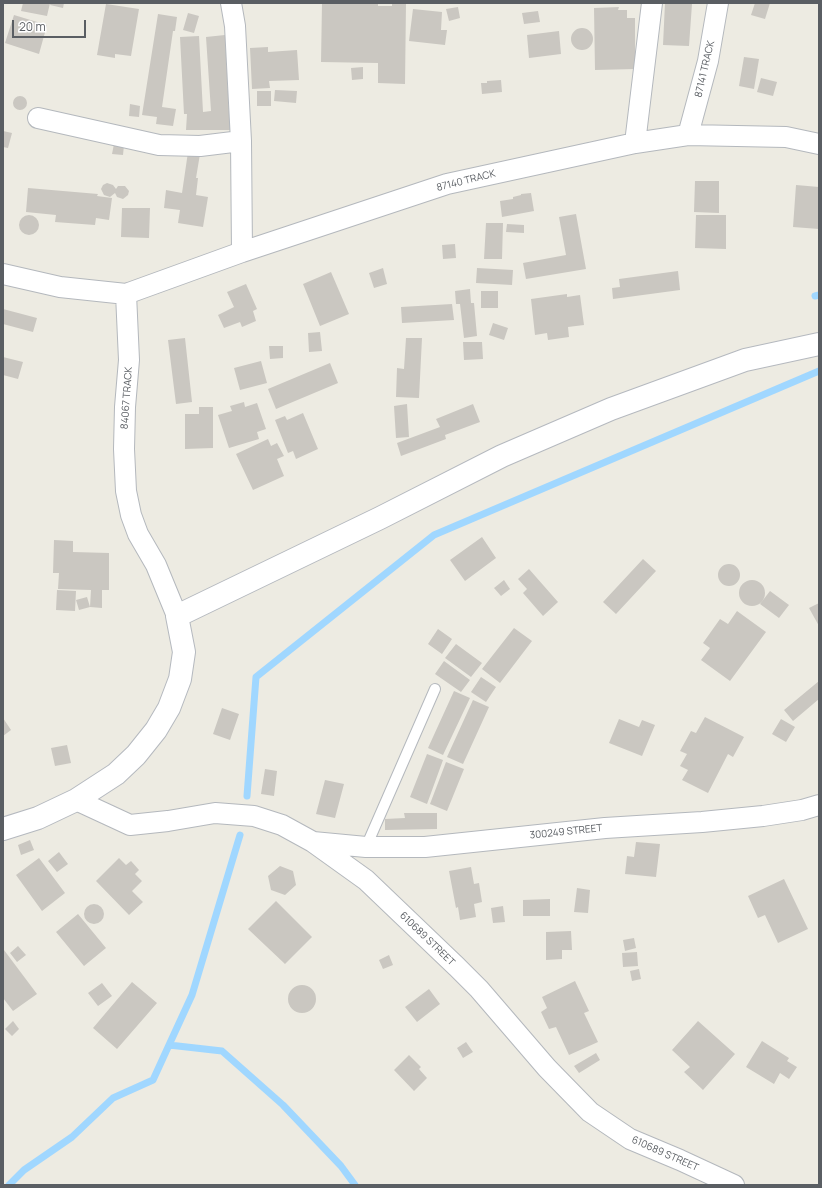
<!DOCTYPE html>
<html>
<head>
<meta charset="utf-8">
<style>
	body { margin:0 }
	#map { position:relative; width:822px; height:1188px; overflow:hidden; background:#edebe2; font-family:Manrope,sans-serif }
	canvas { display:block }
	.frame { position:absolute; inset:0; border:4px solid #5a5e63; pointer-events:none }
	.scale { position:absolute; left:12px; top:20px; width:74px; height:18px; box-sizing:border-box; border:2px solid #5a5e63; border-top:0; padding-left:5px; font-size:12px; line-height:14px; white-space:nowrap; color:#5a5e63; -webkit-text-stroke:3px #fff; paint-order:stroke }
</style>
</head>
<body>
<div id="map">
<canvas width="822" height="1188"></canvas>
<div class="frame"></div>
<div class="scale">20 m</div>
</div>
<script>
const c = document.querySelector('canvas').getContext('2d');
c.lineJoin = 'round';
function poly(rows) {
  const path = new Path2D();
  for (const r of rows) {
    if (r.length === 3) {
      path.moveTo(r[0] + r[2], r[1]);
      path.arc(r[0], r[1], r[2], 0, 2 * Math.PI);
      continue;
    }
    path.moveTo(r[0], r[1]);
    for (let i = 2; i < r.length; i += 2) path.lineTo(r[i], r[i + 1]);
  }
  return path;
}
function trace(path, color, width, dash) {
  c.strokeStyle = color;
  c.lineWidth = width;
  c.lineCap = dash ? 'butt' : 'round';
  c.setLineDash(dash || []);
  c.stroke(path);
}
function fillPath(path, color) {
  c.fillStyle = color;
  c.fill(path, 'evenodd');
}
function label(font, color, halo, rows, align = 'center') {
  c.font = font + ' Manrope,sans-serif';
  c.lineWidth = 3.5;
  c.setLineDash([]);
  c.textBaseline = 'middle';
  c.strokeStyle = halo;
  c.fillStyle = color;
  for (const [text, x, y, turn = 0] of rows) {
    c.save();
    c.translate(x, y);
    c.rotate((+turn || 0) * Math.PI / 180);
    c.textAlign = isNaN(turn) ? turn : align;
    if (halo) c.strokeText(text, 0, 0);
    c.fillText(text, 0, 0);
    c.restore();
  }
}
trace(poly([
	[815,296,819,295],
	[247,796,256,677,434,535,819,371],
	[169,1045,192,995,240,835],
	[9,1185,24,1170,72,1137,113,1098,153,1080,169,1045,222,1051,283,1105,341,1166,355,1185]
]), '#a0d7ff', 7);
fillPath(poly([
	[23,3,50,3,47,16,21,11],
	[51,3,64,3,63,8,50,5],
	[322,3,378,3,378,6,392,6,392,3,406,3,405,84,378,83,378,63,321,62],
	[665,3,692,4,689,46,663,45],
	[755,3,770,3,765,19,751,15],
	[106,4,139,9,131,56,115,54,115,58,97,55],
	[458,7,460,18,449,21,446,9],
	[619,7,618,10,627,10,627,18,635,18,635,69,595,70,594,8],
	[413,9,442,12,441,30,447,30,445,45,409,41],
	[538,11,540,22,524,24,522,13],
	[188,13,199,16,194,33,183,30],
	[158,14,177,17,175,31,173,31,162,107,176,109,173,126,156,124,157,117,142,115],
	[14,15,47,25,39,54,5,43],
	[582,39,11],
	[559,31,561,54,529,58,527,35],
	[225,35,229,112,233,112,233,130,186,130,187,114,184,114,180,37,199,36,203,112,211,111,206,37],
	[268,47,268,52,297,50,299,80,269,81,270,88,252,89,250,48],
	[744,57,759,59,754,89,739,86],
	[363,67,363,79,352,80,351,68],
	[761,78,777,82,773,96,757,92],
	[501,80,502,92,482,94,481,83,487,83,487,81],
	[275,90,297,91,296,103,274,101],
	[257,91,271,91,271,106,257,106],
	[20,103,7],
	[130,104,140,106,139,117,129,116],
	[3,131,12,133,8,148,3,147],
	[114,144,124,145,123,155,112,154],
	[188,152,200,154,196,178,198,178,196,195,208,197,203,227,178,223,180,210,164,208,166,190,182,193],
	[695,181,719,181,719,213,694,212],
	[107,183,113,185,116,189,118,186,125,186,129,191,128,195,123,199,117,197,115,193,110,197,104,195,101,189,103,185],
	[796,185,819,187,819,229,793,227],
	[28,188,98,194,97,196,112,198,109,220,96,218,95,225,55,222,56,215,26,212],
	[531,193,534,211,502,217,500,201,513,199,513,197,521,195,521,194],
	[122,208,150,208,149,238,121,237],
	[576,214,586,269,526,279,523,263,566,255,559,217],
	[29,225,10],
	[696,215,726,215,726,249,695,248],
	[486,223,503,223,502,259,484,259],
	[507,224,524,225,524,233,506,232],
	[455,244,456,258,443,259,442,245],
	[383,268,387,284,374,288,369,273],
	[477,268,513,270,512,285,476,283],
	[678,271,680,290,613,299,612,288,620,287,619,279],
	[331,272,349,314,320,326,303,284],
	[246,284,257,309,253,311,256,321,242,327,240,322,224,328,218,315,234,307,227,292],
	[470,289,471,303,474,303,477,336,464,338,460,304,456,304,455,291],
	[481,291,498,291,498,308,481,308],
	[567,294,567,297,580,295,584,325,568,327,569,337,548,340,547,333,535,335,531,299],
	[452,304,454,320,402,323,401,307],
	[3,309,37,318,33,332,3,324],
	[493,323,508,328,504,340,489,335],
	[320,332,322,351,309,352,308,333],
	[185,338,192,402,176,404,168,340],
	[406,338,422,338,419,398,396,397,397,368,404,369],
	[463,342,482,342,483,359,464,360],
	[269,346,283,346,283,358,270,359],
	[3,357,23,362,18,379,3,375],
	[261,361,267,383,240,390,234,368],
	[330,363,338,383,276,409,268,389],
	[244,402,245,407,257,403,266,429,257,432,259,439,229,448,218,415,232,411,230,406],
	[407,404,409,437,396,438,394,406],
	[473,404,480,422,445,435,446,439,401,456,397,443,440,427,436,419],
	[199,407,213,407,213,448,185,449,185,414,199,414],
	[303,413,318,449,296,459,293,451,288,453,275,420,285,416,287,420],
	[268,439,271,446,277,443,284,456,277,459,284,476,253,490,236,454],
	[482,537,496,558,465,581,450,560],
	[54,540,73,541,73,552,109,553,109,590,102,590,102,608,90,607,91,590,58,589,59,573,53,573],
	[643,559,656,571,616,614,603,602],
	[729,575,11],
	[529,569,558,602,543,616,523,593,527,589,518,579],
	[504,580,510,589,501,596,494,588],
	[752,593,13],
	[57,590,76,591,75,611,56,610],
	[770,591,789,605,779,618,760,604],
	[87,597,90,607,79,610,76,600],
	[819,603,819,626,809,608],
	[737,611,766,632,730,681,701,660,710,648,703,643,720,619,728,624],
	[514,628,532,641,500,683,482,669],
	[438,629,452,639,442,654,428,644],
	[456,644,482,663,471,677,445,658],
	[444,661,470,680,461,692,435,674],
	[481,677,496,687,486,702,471,692],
	[819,681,819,699,793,721,784,710],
	[454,691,470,698,443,755,428,748],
	[473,700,489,707,463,764,447,757],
	[222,708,239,714,230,740,213,734],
	[705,717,744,737,733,757,728,754,708,793,682,780,688,770,680,766,687,754,680,751,691,731,696,733],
	[3,718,11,730,3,736],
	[619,719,639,727,642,720,655,725,642,756,609,743],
	[781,719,795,727,786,742,772,734],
	[67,745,71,763,55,766,51,748],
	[427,754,443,760,427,804,410,797],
	[446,762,464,769,447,811,430,804],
	[265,769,277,771,274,796,261,794],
	[325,780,344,784,335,818,316,814],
	[404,813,437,813,437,829,385,830,385,819,405,818],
	[30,840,34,850,21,855,18,845],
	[636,842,660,844,656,877,625,874,627,856,634,857],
	[59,852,68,864,57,872,48,861],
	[39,858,65,893,42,911,16,875],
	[119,858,126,865,131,861,139,870,135,874,142,881,132,891,143,902,129,915,96,881],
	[280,866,293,871,296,885,285,895,271,890,268,876],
	[471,867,474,884,479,883,482,902,474,904,476,917,460,920,458,907,456,908,449,871],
	[784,879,808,929,778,943,765,915,758,918,748,896],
	[577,888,590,890,588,913,574,912],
	[550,899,550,916,523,916,523,900],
	[276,901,312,937,285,964,248,929],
	[94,914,10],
	[503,906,505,922,493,923,491,908],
	[78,914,106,948,84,966,56,932],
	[571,931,572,950,562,950,562,959,546,960,546,932],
	[634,938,636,948,625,951,623,940],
	[18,946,26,955,17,962,10,953],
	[4,950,37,994,13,1011,3,998],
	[637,952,638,966,623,967,622,953],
	[389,955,393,965,383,969,379,960],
	[639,969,641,979,632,981,630,971],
	[575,981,589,1011,584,1013,598,1042,569,1055,556,1027,549,1029,541,1012,547,1008,542,997],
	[132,982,157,1003,117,1049,93,1028],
	[102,983,112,996,98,1006,88,993],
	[302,999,14],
	[429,989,440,1004,417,1022,405,1007],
	[13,1021,19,1029,12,1036,5,1029],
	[698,1021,735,1054,703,1090,684,1072,690,1067,672,1050],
	[762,1041,789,1058,787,1061,797,1067,789,1079,780,1073,774,1084,746,1067],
	[466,1042,473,1052,463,1058,457,1048],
	[596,1053,600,1060,579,1073,574,1066],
	[409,1055,421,1067,419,1069,427,1078,414,1091,394,1070]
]), '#cac7c1');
const lane = poly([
	[366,847,435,689]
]);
const street = poly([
	[231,3,235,26,241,141,242,252],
	[38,118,159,145,200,146,241,141],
	[688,135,708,61,718,3],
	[635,143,652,3],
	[3,274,60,287,126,294,129,360,125,407,124,449,126,491,131,515,138,534,156,565,177,616],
	[126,294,242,252,447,184,635,143,688,135,786,137,819,144],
	[76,800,130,825,168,821,215,813,254,816,282,825,313,842,366,880,457,967,479,989,547,1068,590,1112,630,1139,680,1160,734,1185],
	[313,842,366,847,425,847,605,828,702,822,763,816,802,810,819,805]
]);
const secondary = poly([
	[3,829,38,818,76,800,116,774,136,755,156,730,169,708,180,679,184,652,177,616,380,518,502,456,611,409,745,360,819,344]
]);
trace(lane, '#b4b8bd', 12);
trace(street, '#b4b8bd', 22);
trace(secondary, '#b5b9bf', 24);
trace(lane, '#fff', 10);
trace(street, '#fff', 20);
trace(secondary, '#fff', 22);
label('10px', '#5a5e63', '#fff', [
	["87141 TRACK",705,69,-77],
	["87140 TRACK",466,181,-14],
	["84067 TRACK",127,398,-86],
	["300249 STREET",566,832,-6],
	["610689 STREET",427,939,44],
	["610689 STREET",665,1154,24]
]);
</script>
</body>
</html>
